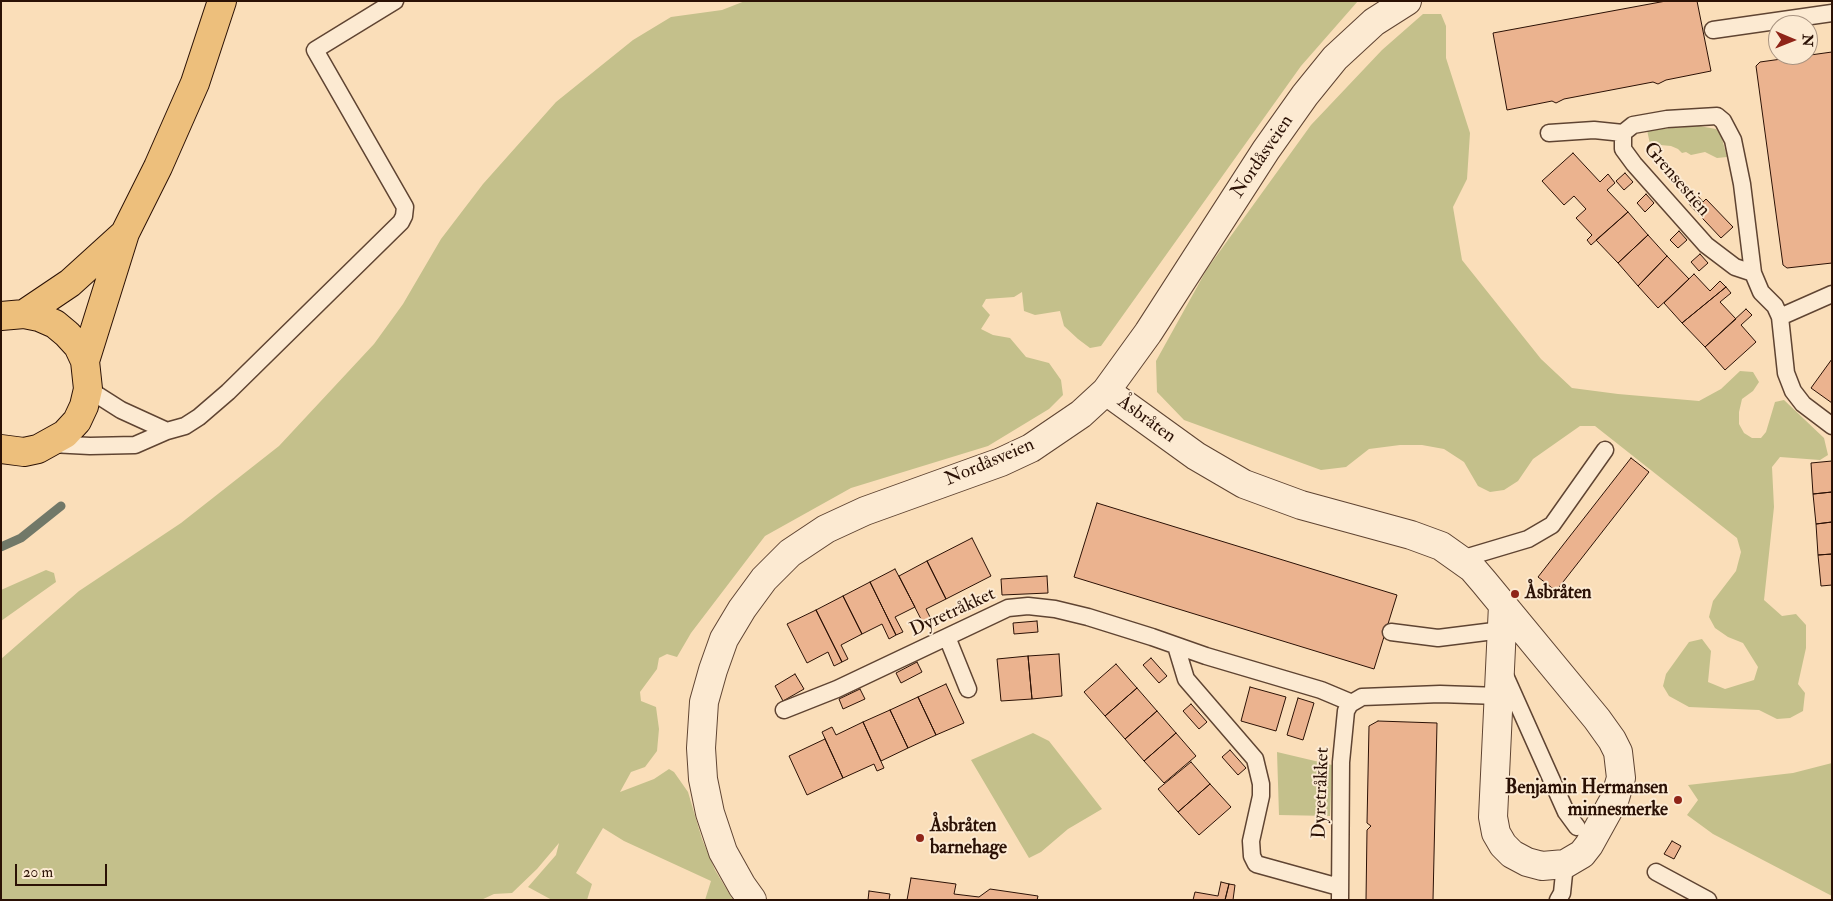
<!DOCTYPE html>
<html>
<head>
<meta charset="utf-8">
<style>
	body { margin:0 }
	#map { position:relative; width:1833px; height:901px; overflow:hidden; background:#fadeb9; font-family:"IM FELL Double Pica",serif }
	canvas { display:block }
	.frame { position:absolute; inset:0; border:2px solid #2b1105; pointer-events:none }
	.north { position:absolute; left:1768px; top:15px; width:50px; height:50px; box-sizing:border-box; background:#fcead2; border:1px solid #a89380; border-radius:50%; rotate:91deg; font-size:14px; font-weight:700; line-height:20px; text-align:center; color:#2b1105 }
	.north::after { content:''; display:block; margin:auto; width:18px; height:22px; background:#8f2418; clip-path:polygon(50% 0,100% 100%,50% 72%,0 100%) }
	.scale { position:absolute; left:15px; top:864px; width:92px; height:22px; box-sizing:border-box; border:2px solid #2b1105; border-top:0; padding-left:6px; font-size:15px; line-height:18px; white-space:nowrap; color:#2b1105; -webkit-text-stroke:4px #fcead2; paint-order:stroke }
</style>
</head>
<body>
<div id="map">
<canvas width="1833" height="901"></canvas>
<div class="frame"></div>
<div class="north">N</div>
<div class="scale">20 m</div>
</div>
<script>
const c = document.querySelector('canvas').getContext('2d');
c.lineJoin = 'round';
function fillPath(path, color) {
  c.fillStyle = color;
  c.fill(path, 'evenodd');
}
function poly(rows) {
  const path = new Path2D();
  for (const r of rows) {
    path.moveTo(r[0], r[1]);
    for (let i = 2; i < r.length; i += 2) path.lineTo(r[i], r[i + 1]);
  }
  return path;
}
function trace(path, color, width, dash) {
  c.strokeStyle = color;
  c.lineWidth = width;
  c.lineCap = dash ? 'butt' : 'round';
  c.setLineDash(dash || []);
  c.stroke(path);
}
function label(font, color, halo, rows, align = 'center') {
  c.font = font + ' "IM FELL Double Pica",serif';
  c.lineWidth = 4;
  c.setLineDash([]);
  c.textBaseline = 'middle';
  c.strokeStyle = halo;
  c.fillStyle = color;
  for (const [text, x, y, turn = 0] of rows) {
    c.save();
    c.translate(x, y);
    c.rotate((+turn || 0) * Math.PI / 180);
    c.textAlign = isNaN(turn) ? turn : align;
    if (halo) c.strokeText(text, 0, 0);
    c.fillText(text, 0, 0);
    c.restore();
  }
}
fillPath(poly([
	[745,1,1358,1,1301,66,1101,346,1090,348,1078,339,1064,326,1060,311,1035,315,1024,311,1022,292,1014,297,986,299,982,306,990,315,981,329,993,335,1010,338,1026,357,1049,363,1061,380,1063,395,1049,409,988,446,851,488,765,536,691,633,677,657,667,654,659,658,657,669,640,692,641,701,656,707,659,729,657,751,645,767,631,772,620,792,654,779,669,769,674,772,688,792,702,839,715,870,733,900,705,900,711,881,624,841,603,828,576,873,592,884,587,900,552,900,528,887,556,855,559,843,537,869,512,893,494,894,481,900,1,900,1,659,79,591,181,523,279,446,374,344,403,304,441,239,483,184,556,102,633,40,671,17,722,10],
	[1423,14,1441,14,1446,26,1446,58,1470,133,1467,179,1453,207,1462,260,1541,359,1572,388,1618,394,1699,401,1721,389,1740,371,1753,372,1759,382,1753,391,1742,399,1739,412,1739,424,1744,433,1752,438,1761,438,1766,432,1775,402,1784,400,1824,438,1828,455,1820,460,1780,457,1772,467,1774,507,1764,600,1782,616,1796,614,1806,625,1806,648,1798,684,1805,693,1803,711,1790,718,1777,719,1759,710,1689,707,1669,696,1663,686,1666,674,1689,642,1702,639,1711,651,1708,682,1725,689,1754,680,1758,667,1743,643,1728,637,1715,628,1709,617,1713,601,1736,571,1741,552,1737,538,1595,426,1580,426,1533,459,1518,481,1504,490,1490,492,1478,486,1464,462,1444,449,1422,445,1400,445,1369,449,1346,467,1321,470,1184,420,1157,392,1156,361,1207,269,1311,125,1382,50],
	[1699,126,1716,129,1721,135,1727,157,1717,158,1705,152,1691,155,1686,152,1682,153,1678,149,1671,146,1650,144,1647,130],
	[46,570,54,573,56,582,1,621,1,590],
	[1033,733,1049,741,1102,809,1068,829,1041,852,1029,858,971,760],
	[1277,752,1332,765,1330,816,1279,815],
	[1832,763,1832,896,1713,834,1687,815,1698,800,1688,785,1793,773]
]), '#c4c08b');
trace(poly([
	[1,547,21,538,61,506]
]), '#717868', 9);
const building = poly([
	[1666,1,1697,1,1711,71,1666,80,1658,84,1653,82,1564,99,1556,103,1552,101,1507,110,1493,33,1666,1],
	[1832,52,1832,263,1787,268,1783,265,1756,66,1760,62,1832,52],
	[1573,153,1600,182,1608,174,1615,183,1607,190,1628,212,1591,245,1587,240,1592,235,1576,218,1586,209,1574,196,1564,205,1542,181,1573,153],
	[1625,173,1633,182,1624,190,1616,181,1625,173],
	[1646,194,1654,203,1645,212,1637,203,1646,194],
	[1698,196,1703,202,1706,199,1733,227,1721,238,1689,204,1698,196],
	[1628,212,1648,235,1618,263,1596,240,1628,212],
	[1679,231,1687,240,1678,248,1670,240,1679,231],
	[1648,235,1667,256,1638,286,1618,263,1648,235],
	[1700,254,1708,263,1699,271,1691,262,1700,254],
	[1667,256,1689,279,1658,308,1638,286,1667,256],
	[1694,274,1710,291,1720,281,1726,287,1682,323,1664,303,1694,274],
	[1726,287,1731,293,1720,302,1736,319,1705,347,1682,323,1726,287],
	[1746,309,1752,315,1741,325,1756,342,1725,370,1705,347,1746,309],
	[1832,359,1832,403,1811,388,1832,359],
	[1631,458,1649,472,1556,591,1538,577,1631,458],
	[1832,461,1832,492,1813,494,1811,463,1832,461],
	[1832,492,1832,522,1816,524,1813,494,1832,492],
	[1097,503,1397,595,1374,669,1074,577,1097,503],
	[1832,522,1832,554,1818,555,1816,524,1832,522],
	[972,538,991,576,946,599,927,561,972,538],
	[1832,554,1832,585,1821,586,1818,555,1832,554],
	[927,561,946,599,926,609,933,623,925,627,899,576,927,561],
	[895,569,915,607,895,617,903,632,896,635,870,582,895,569],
	[1047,576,1048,593,1002,595,1001,579,1047,576],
	[870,582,896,635,889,639,882,624,862,634,843,596,870,582],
	[843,596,862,634,841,645,848,659,842,662,816,610,843,596],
	[816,610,842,662,834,666,828,652,807,663,787,624,816,610],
	[1037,621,1038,632,1014,634,1013,623,1037,621],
	[1059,654,1062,696,1032,699,1028,656,1059,654],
	[1028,656,1032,699,1001,701,997,659,1028,656],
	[1151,658,1167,676,1159,683,1143,665,1151,658],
	[917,662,922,672,901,683,896,673,917,662],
	[1116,664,1137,688,1105,716,1084,692,1116,664],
	[795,674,804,689,783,701,775,686,795,674],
	[946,684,964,723,936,735,918,697,946,684],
	[1250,687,1286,697,1276,731,1241,721,1250,687],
	[1137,688,1157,711,1125,739,1105,716,1137,688],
	[860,689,865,699,843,709,839,699,860,689],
	[918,697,936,735,908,748,890,710,918,697],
	[1298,698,1314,703,1303,740,1287,735,1298,698],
	[1191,704,1207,722,1199,729,1183,711,1191,704],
	[890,710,908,748,881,761,863,722,890,710],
	[1157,711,1176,733,1144,761,1125,739,1157,711],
	[1378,721,1437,723,1433,900,1366,900,1367,830,1371,826,1367,823,1369,726,1378,721],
	[863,722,884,768,877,771,874,764,843,778,822,732,832,727,836,735,863,722],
	[1176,733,1196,756,1164,783,1144,761,1176,733],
	[825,739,843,778,807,795,789,756,825,739],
	[1230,750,1246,768,1238,775,1222,757,1230,750],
	[1191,762,1210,784,1178,812,1158,789,1191,762],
	[1210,784,1231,807,1199,835,1178,812,1210,784],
	[1672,841,1681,846,1674,859,1664,854,1672,841],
	[911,878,956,884,954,894,979,897,990,889,1038,896,1037,900,907,900,911,878],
	[1221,882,1229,884,1225,900,1193,900,1195,892,1218,896,1221,882],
	[1229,884,1235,885,1233,900,1225,900,1229,884],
	[869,891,890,894,889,900,868,900,869,891]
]);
fillPath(building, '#ebb38f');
trace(building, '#2b1105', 1);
const lane = poly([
	[1713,30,1832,13],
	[1549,133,1594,130,1623,133],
	[1753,273,1735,267,1706,245,1634,164,1623,149,1623,133,1633,125,1667,119,1717,116,1723,121,1733,140,1742,184,1753,273,1761,292,1775,306,1780,317,1786,373,1793,391,1803,404,1832,426],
	[1780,317,1832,294],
	[88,389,121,410,167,431],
	[51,444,90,446,135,445,167,431,185,426,199,417,228,392,401,222,404,216,405,207,315,50,395,1],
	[1461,559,1528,539,1552,525,1605,450],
	[1391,632,1438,638,1502,630],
	[947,637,968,689],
	[1176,646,1186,679,1255,759,1261,784,1261,796,1251,841,1252,856,1256,864,1339,887],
	[1503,671,1566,812,1577,827],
	[784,710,837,689,1008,608,1028,606,1055,609,1088,617,1152,637,1206,656,1321,690,1352,703],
	[1656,872,1708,900],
	[1340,900,1341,762,1346,711,1350,704,1362,697,1440,694,1499,696],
	[1558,900,1562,893,1565,864]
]);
const street = poly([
	[1106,391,1196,456,1244,484,1301,505,1411,535,1441,546,1472,568,1484,582,1597,719,1612,740,1618,752,1621,778,1615,798,1589,845,1582,854,1565,864,1542,866,1527,862,1512,854,1503,845,1496,833,1493,817,1503,605],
	[752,900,742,886,723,852,710,813,703,779,701,748,704,702,713,670,724,639,742,609,764,579,790,553,826,529,865,511,1001,462,1031,448,1081,414,1106,391,1148,333,1266,150,1305,95,1335,58,1374,22,1407,1]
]);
const primary = poly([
	[24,314,70,283,124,234],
	[1,316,24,314,39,317,55,324,67,334,78,346,85,361,88,389,84,406,77,421,65,434,38,449,24,452,1,449],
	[85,361,125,233,158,167,195,83,222,1]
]);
trace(lane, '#5f4432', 19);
trace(street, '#5f4432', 30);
trace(primary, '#2b1105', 30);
trace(lane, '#fcead2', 16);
trace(street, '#fcead2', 28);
trace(primary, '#edbf7c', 28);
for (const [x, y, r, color] of [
	[1515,594,5,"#8f2418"],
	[1678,800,5,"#8f2418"],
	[920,838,5,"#8f2418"]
]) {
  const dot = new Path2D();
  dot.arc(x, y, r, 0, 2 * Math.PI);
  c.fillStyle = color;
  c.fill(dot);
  trace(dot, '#fcead2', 2);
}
label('19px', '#2b1105', '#fcead2', [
	["Nordåsveien",1263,157,-56],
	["Grensestien",1676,180,49],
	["Åsbråten",1146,420,36],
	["Nordåsveien",990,463,-23],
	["Dyretråkket",953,613,-25],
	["Dyretråkket",1322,793,-88]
]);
label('bold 19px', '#2b1105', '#fcead2', [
	["Åsbråten",1525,594],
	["Benjamin Hermansen",1668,789,"right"],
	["minnesmerke",1668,811,"right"],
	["Åsbråten",930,827],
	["barnehage",930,849]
], 'left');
</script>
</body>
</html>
